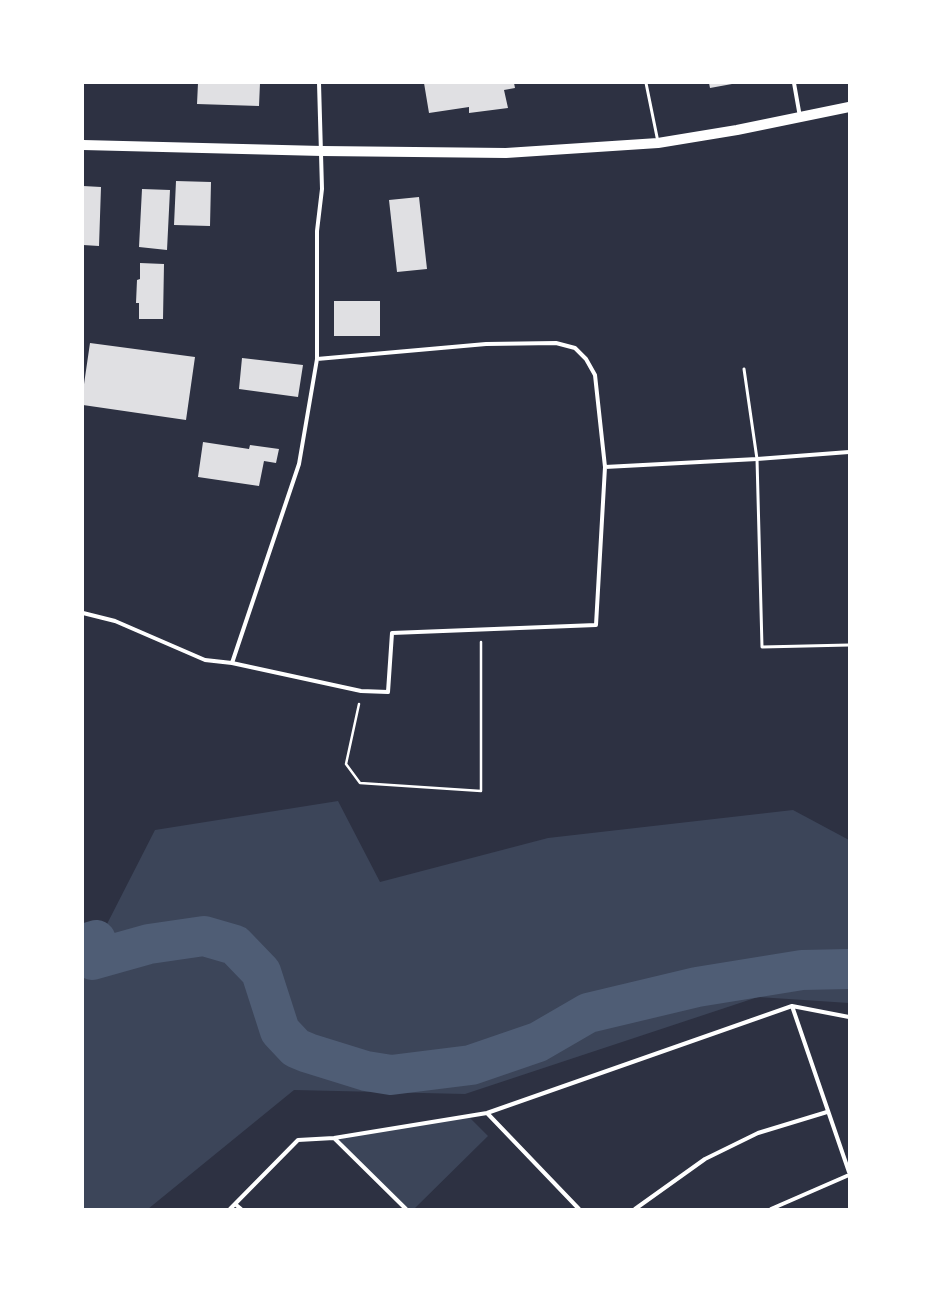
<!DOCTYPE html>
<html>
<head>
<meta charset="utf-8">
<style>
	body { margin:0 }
	#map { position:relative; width:932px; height:1292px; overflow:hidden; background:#2d3142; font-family:Inter,sans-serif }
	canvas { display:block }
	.frame { position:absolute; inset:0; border:84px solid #fff; pointer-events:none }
</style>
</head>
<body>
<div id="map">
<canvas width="932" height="1292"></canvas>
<div class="frame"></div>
</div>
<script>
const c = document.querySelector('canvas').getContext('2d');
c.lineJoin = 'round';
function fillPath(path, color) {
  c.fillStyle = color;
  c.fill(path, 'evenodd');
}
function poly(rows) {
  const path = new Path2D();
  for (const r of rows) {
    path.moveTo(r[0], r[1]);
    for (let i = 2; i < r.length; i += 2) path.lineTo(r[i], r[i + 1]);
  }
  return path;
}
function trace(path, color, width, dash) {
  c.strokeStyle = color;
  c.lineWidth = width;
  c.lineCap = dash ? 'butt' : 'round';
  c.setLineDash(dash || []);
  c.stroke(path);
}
fillPath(poly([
	[338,801,380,882,548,838,793,810,849,840,849,1003,758,997,465,1094,294,1090,148,1209,83,1209,83,971,155,830],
	[468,1116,488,1136,414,1209,406,1209,334,1138]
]), '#3c4559');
trace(poly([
	[83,944,96,940,92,960,149,944,204,936,235,945,261,972,280,1031,296,1048,308,1053,366,1071,391,1075,471,1065,538,1042,588,1013,697,987,802,970,849,969]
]), '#4f5d75', 40);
fillPath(poly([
	[198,83,260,83,259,106,197,104],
	[424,83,514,83,515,88,504,90,508,108,469,113,469,107,429,113],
	[709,83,732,83,732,84,710,88],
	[176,181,211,182,210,226,174,225],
	[83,186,101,187,99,246,83,245],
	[142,189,170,190,167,250,139,247],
	[419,197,427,269,397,272,389,200],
	[140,263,164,264,163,319,139,319,139,303,136,303,137,280,140,279],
	[334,301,380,301,380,336,334,336],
	[90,343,195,357,186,420,83,405,83,391],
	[242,358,303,365,298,397,239,389],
	[203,442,249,449,250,445,279,449,276,463,264,461,259,486,198,477]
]), '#e0e0e3');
trace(poly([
	[359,704,346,764,360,783,481,791,481,642]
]), '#fff', 2.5);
trace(poly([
	[646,83,658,142],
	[744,369,757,459,762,647,849,645]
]), '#fff', 3);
trace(poly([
	[794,83,800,117],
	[605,467,757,459,849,452],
	[83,613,115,621,205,660,232,663,299,464,317,359,317,231,322,189,319,83],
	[232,663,361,691,388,692,392,633,596,625,605,467,595,375,586,359,575,348,556,343,486,344,317,359],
	[792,1006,849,1172],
	[487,1113,579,1209],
	[334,1138,406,1209],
	[235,1204,241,1209],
	[230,1209,298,1140,334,1138,487,1113,792,1006,849,1017],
	[635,1209,705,1159,758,1133,827,1112],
	[771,1209,849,1175]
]), '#fff', 4);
trace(poly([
	[83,145,322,151,506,153,658,143,737,130,849,107]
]), '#fff', 10);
</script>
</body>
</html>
